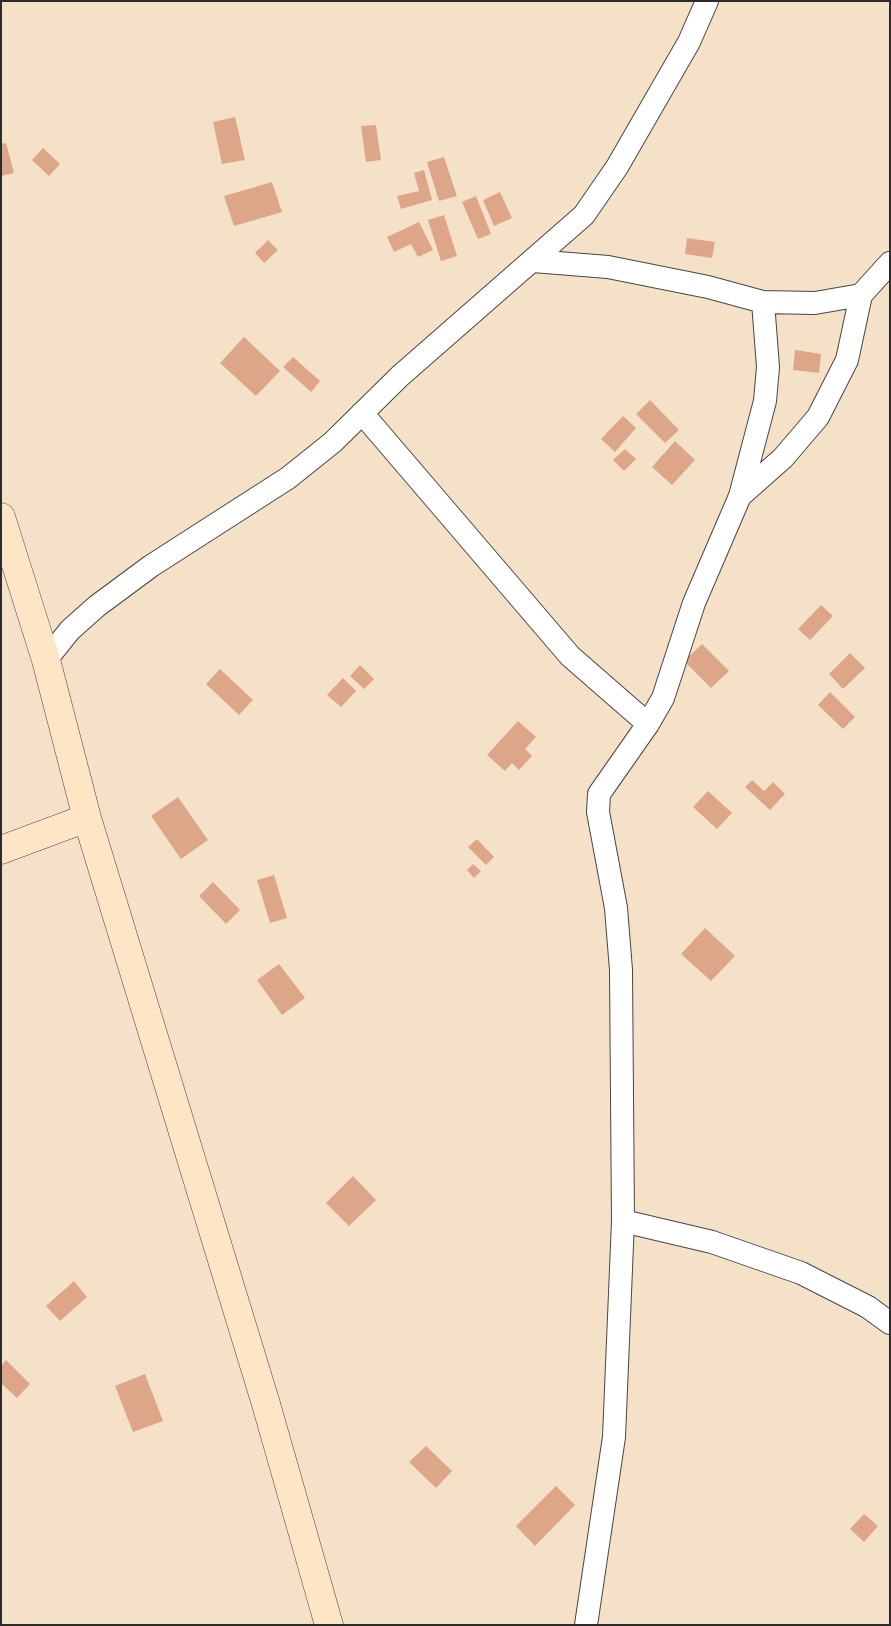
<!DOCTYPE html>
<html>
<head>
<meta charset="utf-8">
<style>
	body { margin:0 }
	#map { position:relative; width:891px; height:1626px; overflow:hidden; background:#f5e0c8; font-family:Itim,sans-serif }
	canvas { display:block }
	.frame { position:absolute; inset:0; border:2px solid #2b2b2b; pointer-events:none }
</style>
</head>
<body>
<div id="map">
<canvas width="891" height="1626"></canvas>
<div class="frame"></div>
</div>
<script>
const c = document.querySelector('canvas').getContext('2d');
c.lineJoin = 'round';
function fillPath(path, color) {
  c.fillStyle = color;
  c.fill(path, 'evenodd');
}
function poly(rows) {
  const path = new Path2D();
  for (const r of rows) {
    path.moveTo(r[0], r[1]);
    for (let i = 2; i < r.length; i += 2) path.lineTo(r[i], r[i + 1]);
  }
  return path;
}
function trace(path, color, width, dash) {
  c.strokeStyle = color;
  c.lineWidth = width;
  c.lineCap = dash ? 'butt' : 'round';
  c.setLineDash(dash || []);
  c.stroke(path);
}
fillPath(poly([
	[235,117,245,160,222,164,213,122],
	[376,125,381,160,366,162,361,126],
	[6,143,14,173,1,176,1,144],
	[43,148,60,164,49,176,32,160],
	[444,157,457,196,439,201,427,162],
	[424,170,432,200,401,209,397,196,419,191,414,173],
	[272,182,282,212,234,226,224,196],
	[500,192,512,218,494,226,483,200],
	[476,196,491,234,478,239,462,202],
	[444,215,457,256,441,261,428,220],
	[419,222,433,250,418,257,411,244,394,252,387,237],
	[687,238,715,242,712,258,685,254],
	[268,240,278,250,264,263,255,253],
	[244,337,280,371,256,396,220,363],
	[795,350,821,354,819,373,793,370],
	[293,357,320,381,311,392,283,367],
	[650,400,679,430,665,443,636,414],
	[623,416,636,428,615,452,601,439],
	[675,441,695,460,672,485,652,467],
	[625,449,636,459,624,471,613,460],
	[821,605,833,616,810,640,798,629],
	[702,644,729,671,711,688,684,661],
	[850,653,865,668,843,689,829,674],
	[360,665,374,679,364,689,350,676],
	[220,669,253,700,239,715,206,684],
	[343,678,356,691,341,707,327,695],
	[830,692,855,717,843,729,818,705],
	[518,721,536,737,525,749,532,756,519,770,512,763,505,771,487,755],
	[752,780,764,791,773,782,785,794,770,810,745,787],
	[708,791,732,813,717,829,693,807],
	[178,797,208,840,181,859,151,816],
	[477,839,494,857,486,865,468,847],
	[473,864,481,871,474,878,467,870],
	[274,875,287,918,270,923,257,880],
	[213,882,240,910,226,924,199,896],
	[705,928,735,956,711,981,681,954],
	[279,964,305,998,282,1015,257,980],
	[353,1176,376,1200,349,1226,326,1203],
	[74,1281,87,1297,60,1321,46,1306],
	[6,1360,30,1384,17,1398,1,1383,1,1366],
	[145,1374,163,1421,133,1432,115,1386],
	[426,1446,452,1471,436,1488,409,1462],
	[556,1486,575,1505,535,1546,516,1526],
	[864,1514,878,1526,864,1542,850,1529]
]), '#dea689');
const street = poly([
	[533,261,608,267,708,287,763,302,815,303,861,295,890,263],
	[362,413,570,656,648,724],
	[740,496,783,458,818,417,847,360,861,295],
	[46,660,70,630,97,606,151,566,288,478,333,442,400,376,584,215,617,167,689,42,707,1],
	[623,1221,712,1242,801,1273,868,1307,890,1323],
	[586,1625,614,1437,623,1221,621,970,616,908,598,812,599,794,648,724,663,698,694,603,740,496,765,401,768,367,763,302]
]);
const secondary = poly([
	[1,517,46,660,87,818,266,1404,329,1625],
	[1,850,87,818]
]);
trace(street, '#494643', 24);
trace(secondary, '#494643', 29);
trace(street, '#fff', 22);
trace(secondary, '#fde5c5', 28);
</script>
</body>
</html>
